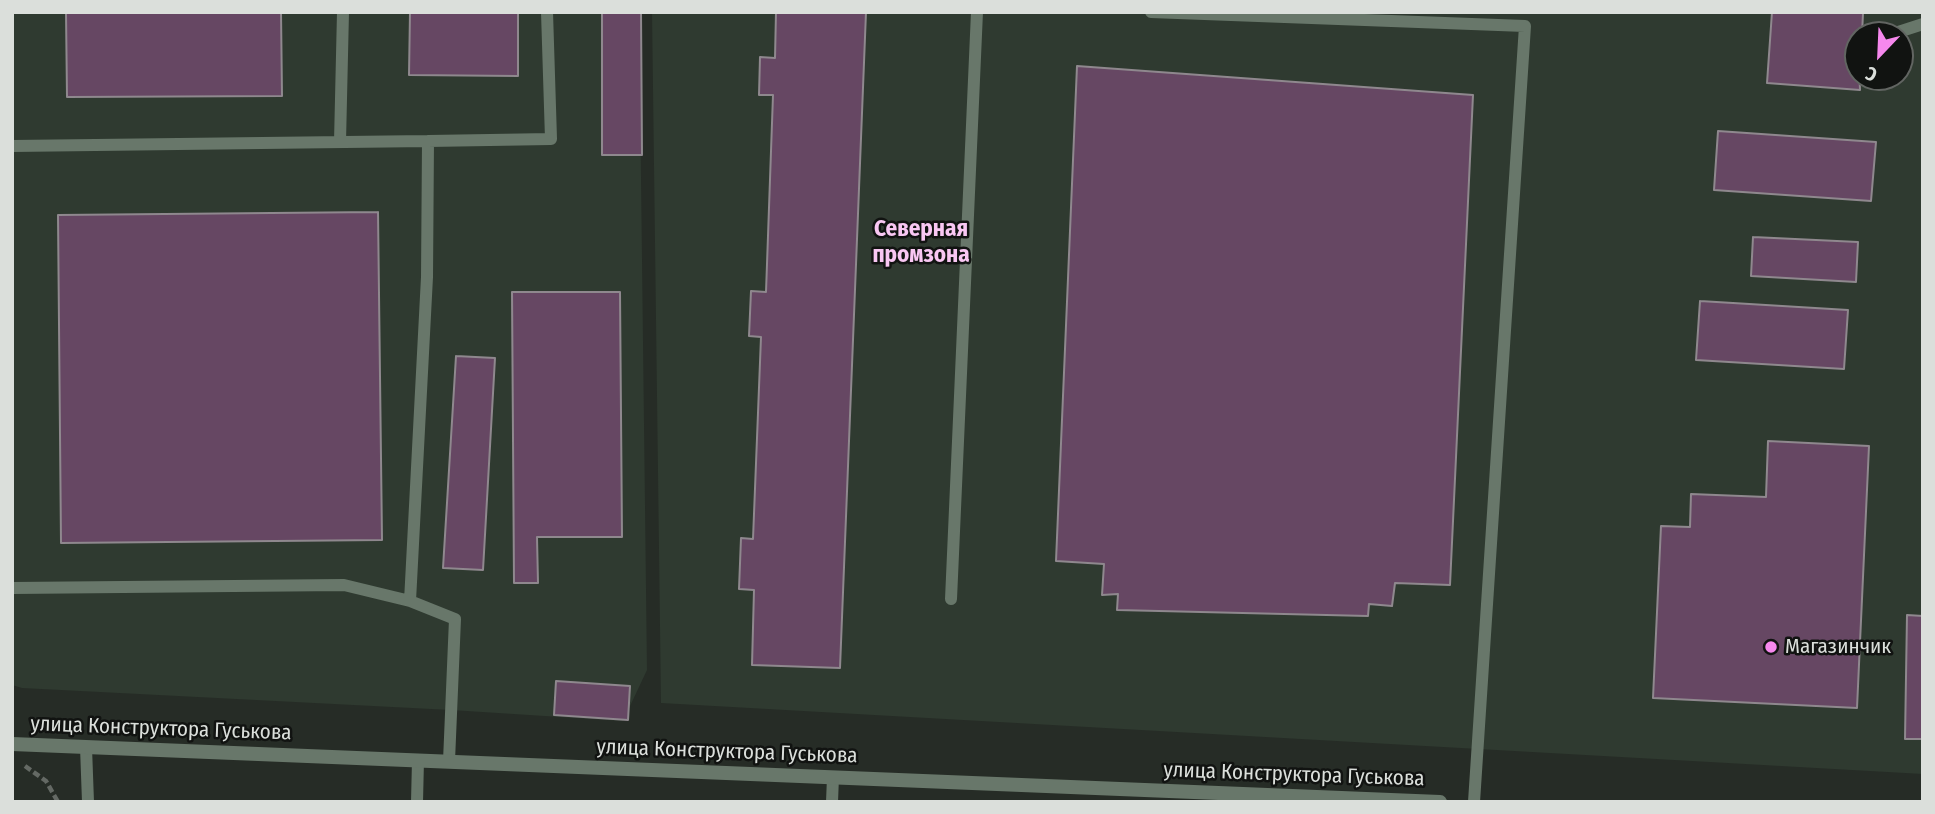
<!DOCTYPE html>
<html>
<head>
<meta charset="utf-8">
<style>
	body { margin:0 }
	#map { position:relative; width:1935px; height:814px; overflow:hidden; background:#262c26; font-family:"Fira Sans Condensed",sans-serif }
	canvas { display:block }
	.frame { position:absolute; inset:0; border:14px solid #dbdfdb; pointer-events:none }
	.north { position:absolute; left:1844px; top:21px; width:70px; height:70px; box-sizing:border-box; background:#111311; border:2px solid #626562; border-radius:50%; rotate:203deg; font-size:19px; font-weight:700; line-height:28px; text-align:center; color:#dbdfdb }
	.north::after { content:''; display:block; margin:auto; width:24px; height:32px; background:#f688ed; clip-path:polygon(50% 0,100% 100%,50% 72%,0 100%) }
</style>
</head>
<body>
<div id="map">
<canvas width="1935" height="814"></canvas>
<div class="frame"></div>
<div class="north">С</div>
</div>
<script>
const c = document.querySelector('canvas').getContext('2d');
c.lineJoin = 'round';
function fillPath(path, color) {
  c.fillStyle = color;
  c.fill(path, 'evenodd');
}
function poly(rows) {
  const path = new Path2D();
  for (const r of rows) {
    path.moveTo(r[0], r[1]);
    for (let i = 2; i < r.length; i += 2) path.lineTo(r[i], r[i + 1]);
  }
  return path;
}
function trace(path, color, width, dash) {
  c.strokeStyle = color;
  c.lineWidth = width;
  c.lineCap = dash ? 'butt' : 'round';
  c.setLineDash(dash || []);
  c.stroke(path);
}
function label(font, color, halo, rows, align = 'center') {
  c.font = font + ' "Fira Sans Condensed",sans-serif';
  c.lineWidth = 5;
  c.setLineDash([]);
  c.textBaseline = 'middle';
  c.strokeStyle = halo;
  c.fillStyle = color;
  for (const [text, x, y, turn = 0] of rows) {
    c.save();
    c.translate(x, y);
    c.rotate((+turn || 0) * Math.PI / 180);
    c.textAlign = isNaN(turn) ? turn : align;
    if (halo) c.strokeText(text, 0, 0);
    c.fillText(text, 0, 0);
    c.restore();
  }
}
fillPath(poly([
	[12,12,639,12,647,670,623,721,451,710,22,688,12,685],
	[652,12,1923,12,1923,774,661,703],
	[1858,35,1900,35,1900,77,1858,77]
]), '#2f3a30');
const building = poly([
	[66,12,281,12,282,96,67,97,66,12],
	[410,12,518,12,518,76,409,75,410,12],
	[602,12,641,12,642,155,602,155,602,12],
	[776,12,866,12,840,668,752,665,754,590,739,589,741,538,753,539,761,337,749,336,751,291,766,292,773,95,759,95,760,57,775,58,776,12],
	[1772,12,1863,13,1862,35,1858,35,1860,90,1767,83,1772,12],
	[1077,66,1473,95,1450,585,1395,583,1392,606,1369,604,1368,616,1117,610,1118,594,1102,595,1104,564,1056,561,1077,66],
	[1718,131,1876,142,1871,201,1714,190,1718,131],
	[378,212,382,540,61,543,58,215,378,212],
	[1753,237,1858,242,1856,282,1751,276,1753,237],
	[512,292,620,292,622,537,537,537,538,583,514,583,512,292],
	[1700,301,1848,310,1844,369,1696,360,1700,301],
	[456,356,495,358,483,570,443,568,456,356],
	[1768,441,1869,446,1857,708,1653,698,1661,526,1690,527,1691,494,1766,497,1768,441],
	[1907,615,1923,616,1923,739,1905,739,1907,615],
	[556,681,630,686,628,720,554,715,556,681]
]);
fillPath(building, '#664763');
trace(building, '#8f888e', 2);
trace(poly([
	[25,766,46,781,58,802]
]), '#646964', 4.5, [7, 3.5]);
trace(poly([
	[1151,12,1525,26,1474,802],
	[1889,35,1923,24],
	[428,141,551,139,547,12],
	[340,142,343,12],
	[12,146,428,141,427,277,410,601],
	[12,588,344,585,410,601,455,619,449,761],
	[951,599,977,12],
	[86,747,88,802],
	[417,802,418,760],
	[832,802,833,777]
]), '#68776a', 12);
trace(poly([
	[12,744,1440,802]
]), '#68776a', 14);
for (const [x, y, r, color] of [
	[1771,647,7,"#f688ed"]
]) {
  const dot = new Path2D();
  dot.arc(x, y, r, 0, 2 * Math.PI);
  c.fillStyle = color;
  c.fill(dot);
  trace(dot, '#111311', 2.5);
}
label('21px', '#dbdfdb', '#111311', [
	["Магазинчик",1785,647]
], 'left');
label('21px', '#dbdfdb', '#111311', [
	["улица Конструктора Гуськова",161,729,2],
	["улица Конструктора Гуськова",727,752,2],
	["улица Конструктора Гуськова",1294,775,2]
]);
label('bold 23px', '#f9c7f3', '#111311', [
	["Северная",921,230],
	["промзона",921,256]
]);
</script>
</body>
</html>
